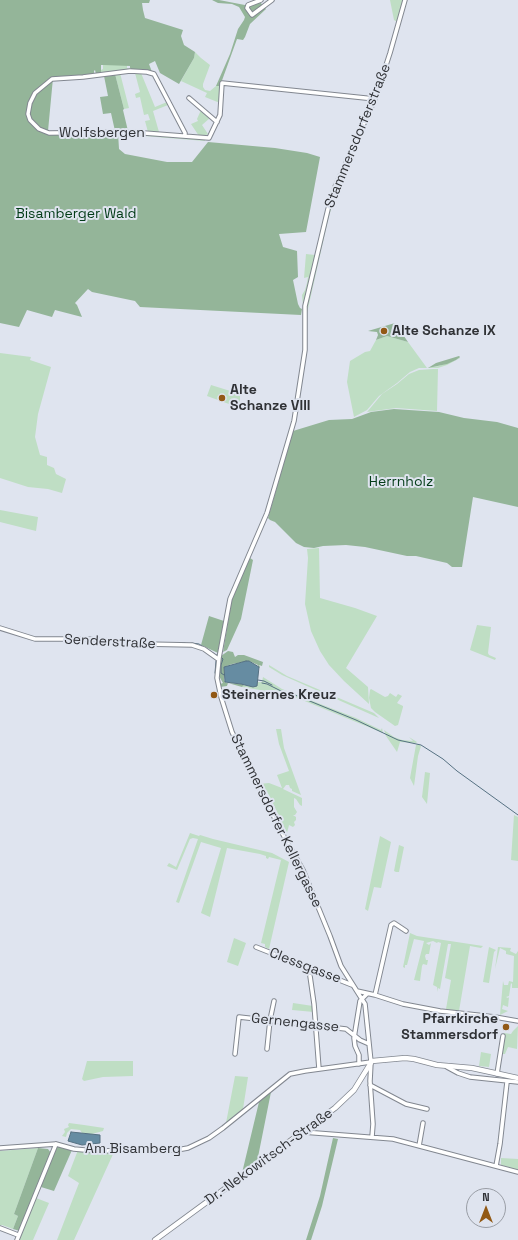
<!DOCTYPE html>
<html>
<head>
<meta charset="utf-8">
<style>
	body { margin:0 }
	#map { position:relative; width:518px; height:1240px; overflow:hidden; background:#dfe4ef; font-family:"Space Grotesk",sans-serif }
	canvas { display:block }
	.north { position:absolute; left:466px; top:1188px; width:40px; height:40px; box-sizing:border-box; background:#dfe4ef; border:1px solid #999da5; border-radius:50%; rotate:0deg; font-size:11px; font-weight:700; line-height:16px; text-align:center; color:#303236 }
	.north::after { content:''; display:block; margin:auto; width:14px; height:18px; background:#925915; clip-path:polygon(50% 0,100% 100%,50% 72%,0 100%) }
</style>
</head>
<body>
<div id="map">
<canvas width="518" height="1240"></canvas>
<div class="north">N</div>
</div>
<script>
const c = document.querySelector('canvas').getContext('2d');
c.lineJoin = 'round';
function fillPath(path, color) {
  c.fillStyle = color;
  c.fill(path, 'evenodd');
}
function poly(rows) {
  const path = new Path2D();
  for (const r of rows) {
    path.moveTo(r[0], r[1]);
    for (let i = 2; i < r.length; i += 2) path.lineTo(r[i], r[i + 1]);
  }
  return path;
}
function trace(path, color, width, dash) {
  c.strokeStyle = color;
  c.lineWidth = width;
  c.lineCap = dash ? 'butt' : 'round';
  c.setLineDash(dash || []);
  c.stroke(path);
}
function label(font, color, halo, rows, align = 'center') {
  c.font = font + ' "Space Grotesk",sans-serif';
  c.lineWidth = 4;
  c.setLineDash([]);
  c.textBaseline = 'middle';
  c.strokeStyle = halo;
  c.fillStyle = color;
  for (const [text, x, y, turn = 0] of rows) {
    c.save();
    c.translate(x, y);
    c.rotate((+turn || 0) * Math.PI / 180);
    c.textAlign = isNaN(turn) ? turn : align;
    if (halo) c.strokeText(text, 0, 0);
    c.fillText(text, 0, 0);
    c.restore();
  }
}
fillPath(poly([
	[390,0,404,0,397,22,394,20],
	[195,52,201,58,210,65,203,84,203,87,205,90,210,91,216,86,220,86,220,103,205,97,207,93,181,81,194,58],
	[103,65,127,65,127,68,132,70,101,73,101,70,103,69],
	[120,73,129,108,124,109,115,74],
	[135,73,141,73,155,107,167,102,168,105,153,111,159,132,148,132,145,121,150,120,148,114,144,115,140,97,136,98,135,94,140,92],
	[369,100,372,101,337,180,305,305,303,306,302,295,305,290,307,283,308,277,304,278,306,254,315,255,331,190,370,103],
	[201,110,210,118,202,125,208,134,204,136,199,136,191,124,198,121,197,119],
	[371,114,335,195,328,220,307,313,306,306,332,200,342,175],
	[118,133,205,139,205,141,144,136,119,137],
	[387,336,408,342,427,368,439,366,456,360,460,357,460,358,447,365,438,368,419,368,410,372,397,383,379,396,367,410,354,417,347,382,350,361,365,352,370,351,376,340],
	[0,353,31,357,30,360,51,367,38,414,35,437,40,455,47,457,47,465,54,468,56,474,66,479,62,493,48,489,28,487,0,478],
	[433,369,438,369,437,411,396,408,367,412,382,394,397,384,409,374,419,370],
	[211,385,240,394,240,408,207,396],
	[0,510,38,517,36,531,0,522],
	[319,548,320,598,355,608,377,616,346,668,368,687,369,704,344,681,329,665,320,651,311,631,305,604,308,558,307,549],
	[477,625,491,627,488,653,489,655,496,658,495,660,470,650],
	[269,665,287,676,374,713,379,718,282,675,269,667],
	[263,677,282,689,356,718,381,730,382,728,383,733,290,695,242,687,244,685,256,687,258,682,262,682],
	[371,689,385,697,388,696,390,693,396,697,398,694,402,696,397,703,403,706,403,707,398,725,395,726,375,712,371,708,369,698,370,690],
	[276,729,281,729,284,748,301,795,292,791,292,789,290,788,289,785,286,785,283,789,302,798,302,806,300,805,296,799,294,798,294,807,297,812,295,815,293,815,296,817,296,820,294,822,295,825,293,827,289,825,287,833,269,795,265,789,263,790,261,789,259,784,269,783,282,788,277,775,289,771,279,744],
	[384,730,394,737,402,740,413,741,409,737,417,742,416,743,400,742,397,752,386,736],
	[418,744,421,746,418,756,414,786,410,778,416,745],
	[425,772,430,773,427,804,422,797],
	[514,815,518,817,518,861,511,860],
	[190,833,199,836,200,835,213,839,272,853,289,862,269,949,265,947,265,944,261,943,281,860,269,857,268,859,266,858,266,856,260,854,227,848,210,917,201,913,221,848,201,842,179,903,176,902,198,839,193,838,190,839,177,870,167,866,169,863,176,867],
	[380,836,391,842,381,888,374,887,368,911,365,909],
	[399,845,404,847,399,872,396,872,394,871],
	[410,933,417,936,483,946,481,948,470,946,459,1011,446,1009,451,980,445,978,451,944,448,944,440,989,438,988,438,992,437,987,433,985,441,943,438,942,437,943,433,941,426,943,429,945,431,943,429,954,426,954,425,956,426,960,428,960,427,965,423,964,422,966,420,981,414,980,424,941,414,939,407,965,405,965,405,968,403,967],
	[234,938,246,943,238,966,227,962],
	[489,947,496,950,494,952,489,983,483,982],
	[498,947,511,948,510,951,516,954,518,951,518,997,518,988,512,988,512,984,511,983,509,996,506,997,508,998,509,997,508,1007,503,1005,502,1009,508,1011,500,1015,503,981,504,985,508,985,509,981,513,982,514,956,506,954,506,951,500,948,495,969],
	[293,1003,313,1006,314,1012,292,1010],
	[518,1026,517,1049,508,1047,505,1054,501,1054,504,1033,511,1034,513,1031],
	[481,1052,491,1054,489,1067,479,1066],
	[87,1061,133,1061,133,1076,103,1077,84,1081,82,1079],
	[235,1076,248,1077,243,1109,226,1123],
	[69,1123,84,1125,104,1128,103,1131,92,1134,82,1133,80,1130,71,1129,67,1133,66,1137,62,1136,65,1132,64,1129,69,1127,68,1125],
	[38,1148,14,1214,18,1216,13,1229,2,1225,0,1226,0,1151],
	[78,1150,114,1152,74,1240,57,1240,79,1183,68,1176],
	[501,1158,518,1159,518,1170,501,1165],
	[36,1198,49,1203,33,1240,18,1240]
]), '#bfdec4');
fillPath(poly([
	[0,0,150,0,149,3,142,3,143,10,145,18,183,30,181,36,184,45,195,52,194,58,179,84,160,73,155,61,149,64,152,72,132,70,130,68,130,66,104,65,101,65,101,73,96,74,95,70,94,71,94,75,53,78,48,131,52,135,118,133,119,149,125,154,167,162,192,162,208,142,275,148,307,153,320,157,306,232,279,234,283,247,297,251,298,277,293,280,298,304,300,308,302,309,301,315,140,307,135,301,92,292,88,289,75,303,77,305,82,317,55,310,52,317,27,310,19,327,0,323],
	[212,0,219,0,250,6,260,2,266,9,250,24,245,37,243,40,237,39,220,86,216,86,230,54,238,29,244,20,245,17,239,7,232,4,218,3],
	[115,74,124,109,123,110,128,131,115,131,111,113,103,114,100,97,108,96,104,76],
	[395,323,408,342,387,336,376,340,378,335,377,332,368,331],
	[459,356,460,357,456,360,447,364,428,368,436,363],
	[394,409,439,412,464,418,497,422,518,428,518,507,473,497,462,567,452,567,447,563,416,556,407,556,365,547,346,545,323,546,314,548,304,547,296,543,275,522,270,520,268,518,293,431,329,420,352,419,371,412],
	[250,558,253,560,241,619,227,650,223,652,232,598],
	[209,616,224,621,218,653,201,645],
	[228,651,233,652,235,657,238,655,244,655,263,662,262,666,259,665,260,667,259,668,258,665,249,661,232,664,224,667,224,680,226,683,241,684,244,685,242,687,228,683,227,686,220,687,220,684,223,683,219,676,221,656],
	[271,1092,257,1162,242,1173,259,1102],
	[333,1138,338,1139,322,1206,311,1240,306,1240,320,1196],
	[56,1146,72,1150,54,1191,41,1187],
	[38,1148,48,1149,51,1153,20,1231,13,1229,18,1216,14,1214]
]), '#94b599');
const water = poly([
	[246,661,249,661,259,667,257,686,253,687,241,684,225,682,224,667,246,661],
	[71,1132,100,1135,100,1143,82,1145,68,1141,71,1132]
]);
fillPath(water, '#668ca2');
trace(water, '#567182', 1);
trace(poly([
	[124,641,157,643],
	[178,643,185,643],
	[192,643,199,644,218,656],
	[221,657,223,659,221,665,221,673,224,675],
	[215,673,216,661],
	[258,680,264,681,272,685],
	[262,683,267,684,283,692,295,695,356,720,398,740,421,745,443,759,457,771,518,815]
]), '#567182', 1);
const minor = poly([
	[261,0,248,5,247,8,252,15,272,0],
	[189,98,217,122],
	[185,136,185,133,154,74,147,72,130,71,83,77,52,79,35,93,30,103,28,114,30,120,39,129,49,133,131,132,209,138,220,115,222,83,375,99],
	[0,628,35,639,87,639,144,644,192,645,204,649,218,659],
	[256,947,352,985],
	[310,976,314,1004,319,1069],
	[357,991,375,995,403,1004,440,1011,495,1017,518,1021],
	[375,995,391,925,394,923,406,931],
	[267,1049,270,1020,274,1001],
	[235,1054,239,1017,346,1029,360,1040,369,1044],
	[359,1064,359,1055,355,1046,354,1038,360,1001,367,994],
	[447,1067,458,1073,470,1077,518,1082],
	[497,1074,503,1036],
	[370,1085,406,1104,427,1109],
	[303,1132,393,1139,518,1172],
	[372,1137,373,1124,370,1081,371,1062,365,1004,341,966,330,936,303,870,281,831,232,732,221,697,217,678,219,658,230,599,267,513,294,421,305,350,305,306,328,209,335,187,375,99,390,53,405,0],
	[419,1146,423,1123],
	[0,1148,56,1144,74,1149,95,1151,177,1150,188,1148,209,1138,223,1128,290,1074,305,1071,371,1062],
	[496,1166,500,1144,507,1082],
	[0,1228,18,1235],
	[17,1240,56,1144]
]);
const major = poly([
	[155,1240,335,1108,354,1090,372,1061,405,1058,414,1059,437,1065,472,1068,518,1078]
]);
trace(minor, '#828790', 5.5);
trace(major, '#828790', 6);
trace(minor, '#fff', 3.5);
trace(major, '#fff', 4.5);
for (const [x, y, r, color] of [
	[384,331,4,"#925915"],
	[222,398,4,"#925915"],
	[214,695,4,"#925915"],
	[506,1027,4,"#925915"]
]) {
  const dot = new Path2D();
  dot.arc(x, y, r, 0, 2 * Math.PI);
  c.fillStyle = color;
  c.fill(dot);
  trace(dot, '#dfe4ef', 1.5);
}
label('14px', '#303236', '#dfe4ef', [
	["Wolfsbergen",102,133],
	["Stammersdorferstraße",358,136,-68],
	["Senderstraße",110,642,3],
	["Stammersdorfer Kellergasse",276,821,64],
	["Clessgasse",305,966,21],
	["Gernengasse",295,1023,6],
	["Am Bisamberg",133,1149],
	["Dr.-Nekowitsch-Straße",269,1157,-36]
]);
label('14px', '#033c18', '#dfe4ef', [
	["Bisamberger Wald",76,214],
	["Herrnholz",401,482]
]);
label('bold 14px', '#303236', '#dfe4ef', [
	["Alte Schanze IX",392,331],
	["Alte",230,390],
	["Schanze VIII",230,406],
	["Steinernes Kreuz",222,695],
	["Pfarrkirche",498,1019,"right"],
	["Stammersdorf",498,1035,"right"]
], 'left');
</script>
</body>
</html>
